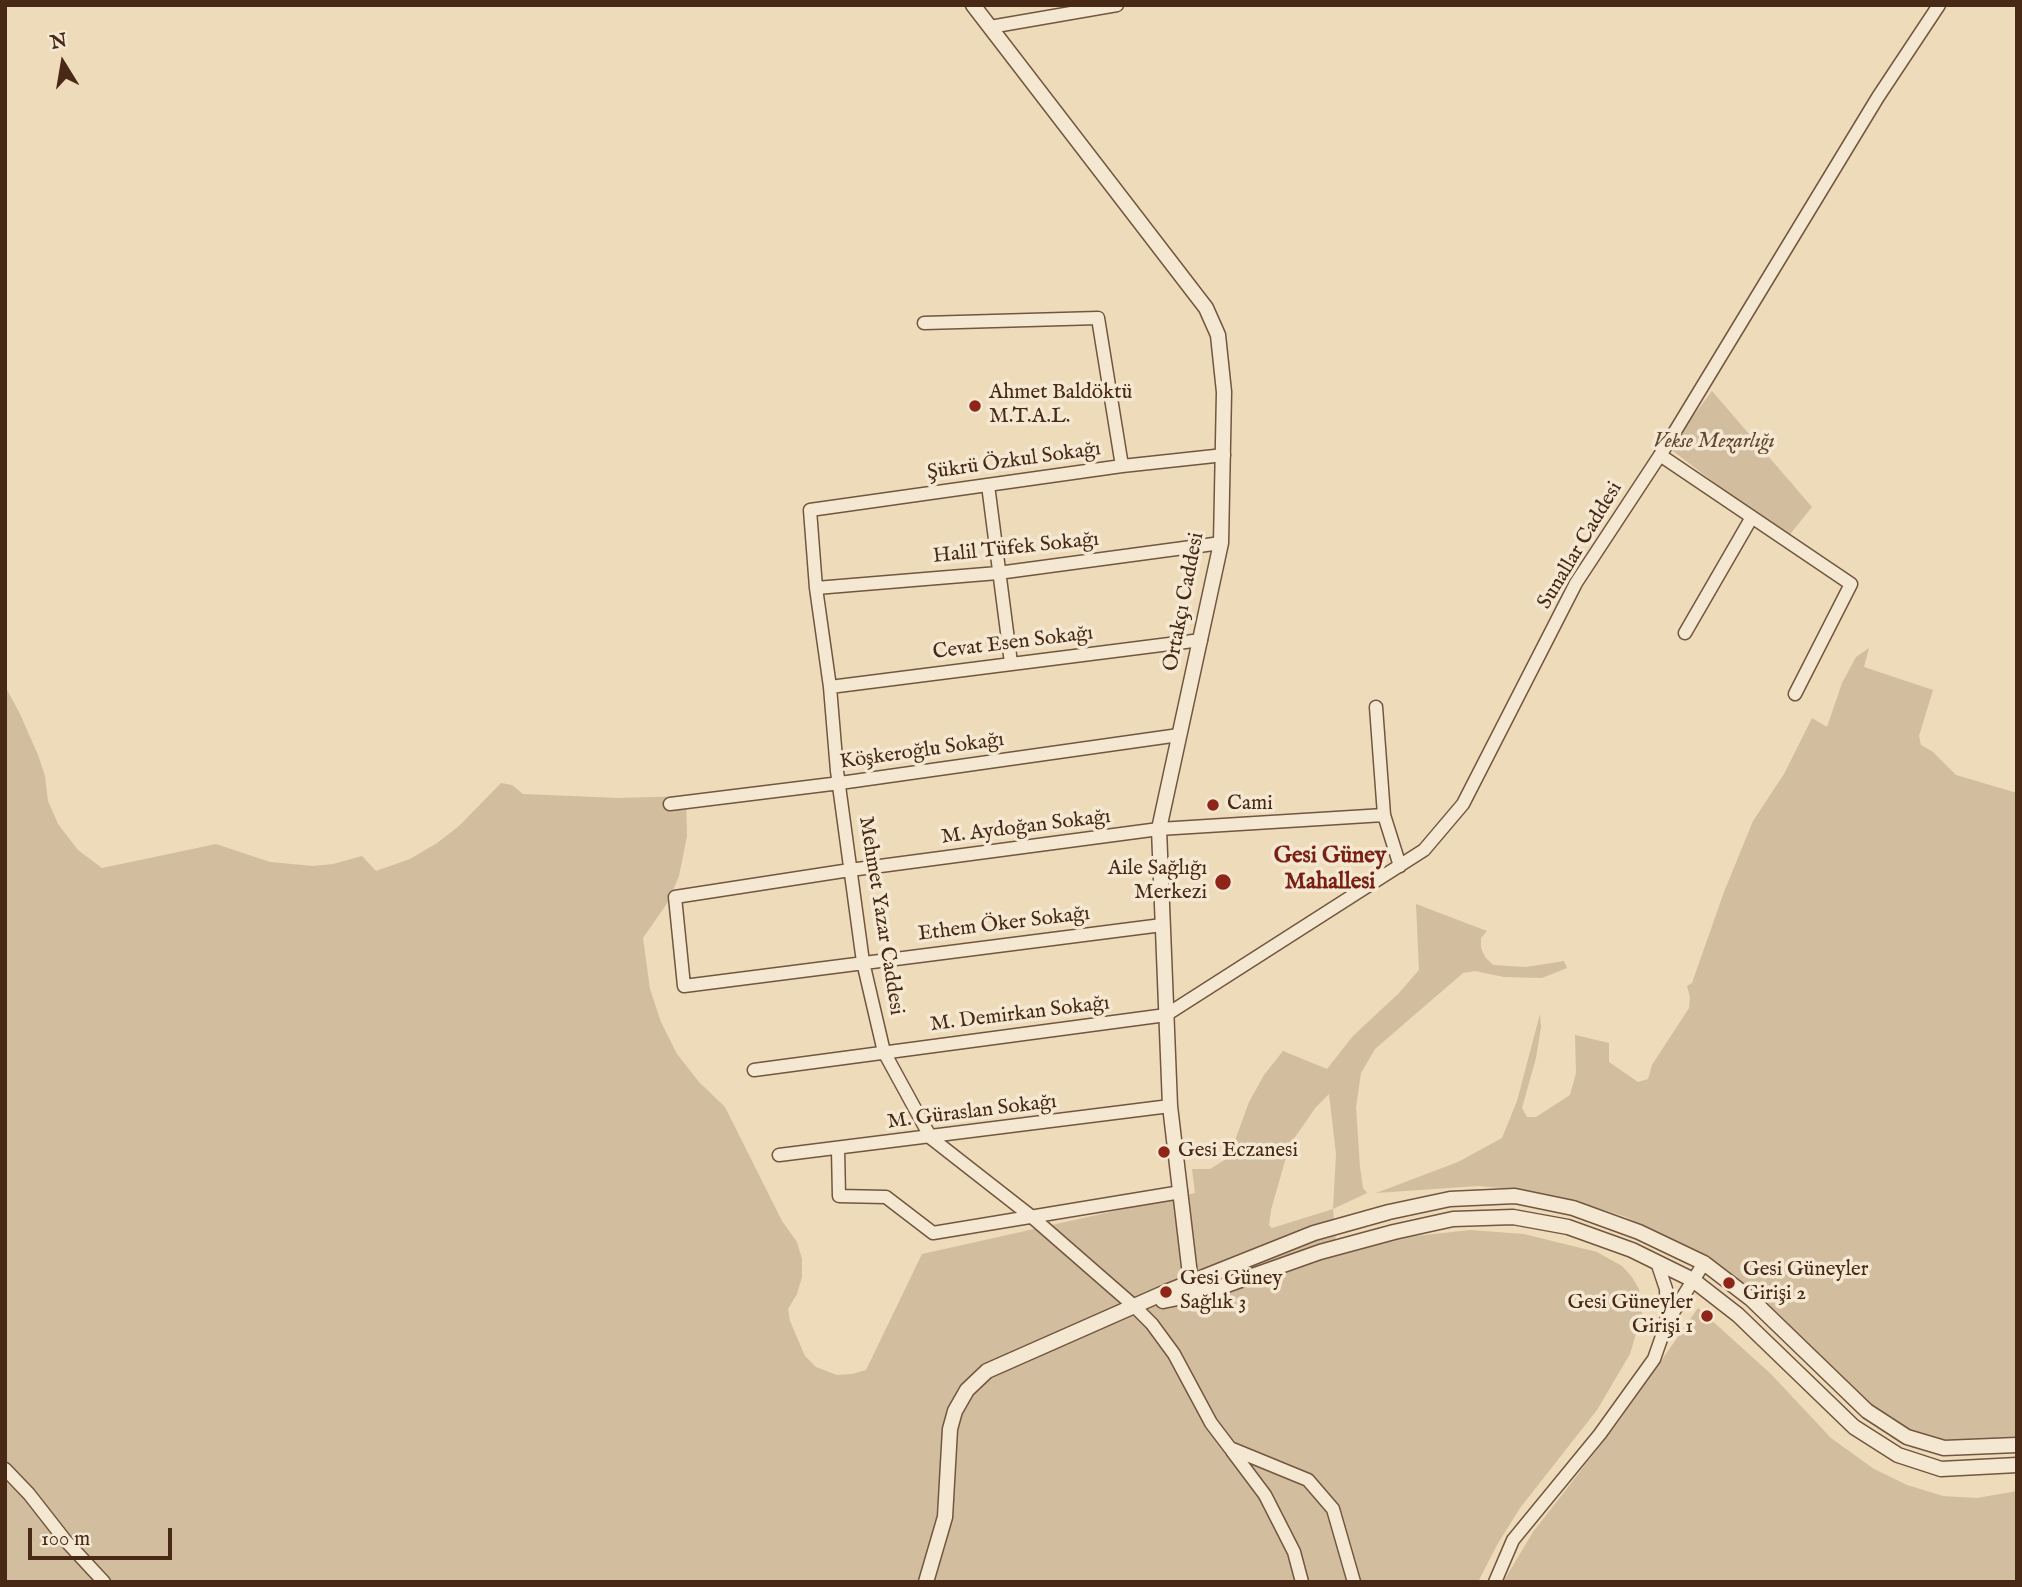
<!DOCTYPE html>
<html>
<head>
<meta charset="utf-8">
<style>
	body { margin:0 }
	#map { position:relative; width:2022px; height:1587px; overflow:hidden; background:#eedbba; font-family:"IM FELL English",serif }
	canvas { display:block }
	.frame { position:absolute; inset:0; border:7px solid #482916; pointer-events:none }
	.north { position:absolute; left:28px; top:28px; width:70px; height:70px; -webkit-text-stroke:5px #f4e8d2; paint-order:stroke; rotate:349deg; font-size:19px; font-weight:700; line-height:28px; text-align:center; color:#482916 }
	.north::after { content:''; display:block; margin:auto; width:24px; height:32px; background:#482916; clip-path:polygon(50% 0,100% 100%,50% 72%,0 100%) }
	.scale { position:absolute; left:28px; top:1528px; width:144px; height:32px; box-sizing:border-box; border:4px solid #482916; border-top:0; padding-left:9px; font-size:21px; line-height:24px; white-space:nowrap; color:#482916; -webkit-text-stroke:5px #f4e8d2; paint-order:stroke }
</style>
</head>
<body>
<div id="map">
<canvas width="2022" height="1587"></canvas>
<div class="frame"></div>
<div class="north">N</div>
<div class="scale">100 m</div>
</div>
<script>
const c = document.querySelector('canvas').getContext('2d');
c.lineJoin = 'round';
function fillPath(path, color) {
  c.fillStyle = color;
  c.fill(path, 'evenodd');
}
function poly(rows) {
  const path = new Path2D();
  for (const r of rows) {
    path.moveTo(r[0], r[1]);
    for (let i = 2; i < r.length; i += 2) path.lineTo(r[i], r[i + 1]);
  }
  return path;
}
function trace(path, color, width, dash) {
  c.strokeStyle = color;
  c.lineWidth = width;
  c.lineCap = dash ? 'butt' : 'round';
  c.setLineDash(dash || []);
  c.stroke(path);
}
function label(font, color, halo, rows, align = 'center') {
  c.font = font + ' "IM FELL English",serif';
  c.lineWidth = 7;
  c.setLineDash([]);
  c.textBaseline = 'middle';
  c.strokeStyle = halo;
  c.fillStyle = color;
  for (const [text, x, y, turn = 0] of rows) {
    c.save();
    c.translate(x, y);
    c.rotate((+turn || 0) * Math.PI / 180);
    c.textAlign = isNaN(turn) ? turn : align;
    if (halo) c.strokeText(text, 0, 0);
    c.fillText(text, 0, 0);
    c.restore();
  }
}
fillPath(poly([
	[1712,391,1812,507,1787,538,1669,448],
	[1869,648,1864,667,1933,690,1919,736,1921,745,1933,752,1956,775,2017,793,2017,1443,1951,1446,1899,1430,1673,1242,1626,1217,1569,1199,1501,1188,1478,1186,1376,1193,1458,1162,1502,1138,1517,1101,1540,1014,1541,1027,1536,1058,1522,1108,1527,1117,1536,1117,1570,1095,1576,1073,1575,1035,1609,1043,1609,1062,1638,1082,1648,1079,1652,1065,1689,1008,1690,997,1687,986,1692,983,1724,892,1753,821,1784,774,1812,718,1827,727,1842,683,1856,657],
	[5,686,20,714,38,755,45,776,48,801,58,824,78,850,102,868,216,844,270,862,313,866,333,864,362,856,376,871,410,859,437,843,459,826,501,783,512,785,523,794,618,798,686,796,687,836,679,876,668,902,643,938,650,989,661,1022,677,1054,699,1082,725,1107,782,1221,797,1242,802,1259,802,1277,797,1294,788,1309,790,1321,805,1356,816,1367,837,1375,852,1374,866,1370,922,1254,1195,1193,1192,1169,1210,1169,1226,1159,1233,1146,1249,1102,1264,1075,1283,1051,1327,1069,1353,1036,1399,993,1419,970,1416,904,1487,931,1481,938,1481,948,1485,957,1493,965,1526,967,1564,961,1567,968,1542,978,1504,977,1475,971,1463,973,1375,1049,1361,1073,1356,1107,1360,1167,1363,1188,1367,1193,1333,1209,1337,1255,1406,1237,1470,1230,1524,1234,1597,1252,1622,1266,1632,1277,1639,1289,1642,1313,1630,1354,1597,1410,1520,1508,1497,1545,1478,1582,5,1582],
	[1329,1094,1336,1154,1333,1209,1272,1228,1269,1225,1271,1210,1287,1154,1293,1140,1316,1107],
	[1698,1308,1771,1374,1831,1438,1874,1469,1907,1485,1943,1496,1977,1498,2017,1491,2017,1582,1503,1582,1533,1532,1617,1424]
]), '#d2bd9e');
const minor = poly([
	[990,27,1117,5],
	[924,323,1098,318,1122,466],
	[1224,455,1122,466,810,510,816,588,830,687,837,771,863,962,884,1052,931,1138,1032,1217,1134,1306,1152,1324,1174,1354,1211,1423,1230,1448,1308,1480,1333,1509,1354,1582],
	[1660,455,1851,584,1795,694],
	[988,485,1011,663],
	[816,588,998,573,1221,543],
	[1685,633,1752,517],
	[830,687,1201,640],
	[1376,707,1384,815,1400,866],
	[670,804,840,783,1179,735],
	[1162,925,684,986,675,897,850,870,1159,829,1384,815],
	[754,1070,1166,1015,1424,850,1463,804,1576,583,1668,443,1878,97,1939,5],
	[838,1149,839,1196,886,1197,933,1233,1181,1192],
	[779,1155,1170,1106],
	[1657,1262,1666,1289,1667,1322],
	[1232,1451,1265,1495,1294,1552,1302,1582],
	[5,1469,29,1494,65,1540,104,1582],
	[1495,1582,1513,1540,1600,1434,1654,1359,1667,1322,1704,1263]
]);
const tertiary = poly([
	[973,5,1206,308,1218,335,1224,392,1221,543,1159,829,1170,1106,1191,1283],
	[1163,1301,1207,1292,1320,1252,1394,1232,1453,1219,1513,1217,1568,1227,1632,1250,1693,1280,1738,1315,1854,1427,1898,1455,1941,1469,2017,1465],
	[926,1582,945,1517,950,1429,955,1411,967,1390,987,1371,1166,1292,1314,1233,1389,1212,1450,1199,1515,1196,1573,1208,1639,1232,1704,1263,1751,1299,1867,1411,1907,1437,1944,1448,2017,1445]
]);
trace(minor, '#72563f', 15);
trace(tertiary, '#72563f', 17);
trace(minor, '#f4e8d2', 12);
trace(tertiary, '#f4e8d2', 14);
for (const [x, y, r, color] of [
	[975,406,7,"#8f2418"],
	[1213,805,7,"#8f2418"],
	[1223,882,9,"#8f2418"],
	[1164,1152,7,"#8f2418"],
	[1729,1283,7,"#8f2418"],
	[1166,1292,7,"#8f2418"],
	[1707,1316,7,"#8f2418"]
]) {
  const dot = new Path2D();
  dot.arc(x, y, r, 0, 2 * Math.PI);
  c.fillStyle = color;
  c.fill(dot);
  trace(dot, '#f4e8d2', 2.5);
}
label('21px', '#482916', '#f4e8d2', [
	["Ahmet Baldöktü",989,394],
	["M.T.A.L.",989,418],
	["Cami",1227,805],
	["Aile Sağlığı",1207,870,"right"],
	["Merkezi",1207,894,"right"],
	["Gesi Eczanesi",1178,1152],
	["Gesi Güneyler",1743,1271],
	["Girişi 2",1743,1295],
	["Gesi Güney",1180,1280],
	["Sağlık 3",1180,1304],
	["Gesi Güneyler",1693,1304,"right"],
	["Girişi 1",1693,1328,"right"]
], 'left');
label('italic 21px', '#644731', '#f4e8d2', [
	["Vekse Mezarlığı",1714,443]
]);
label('21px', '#482916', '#f4e8d2', [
	["Şükrü Özkul Sokağı",1014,462,-8],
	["Sunallar Caddesi",1581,546,-59],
	["Halil Tüfek Sokağı",1016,549,-6],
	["Ortakçı Caddesi",1185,602,-79],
	["Cevat Esen Sokağı",1013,644,-7],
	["Köşkeroğlu Sokağı",922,752,-8],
	["M. Aydoğan Sokağı",1026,828,-7],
	["Mehmet Yazar Caddesi",880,916,81],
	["Ethem Öker Sokağı",1004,925,-7],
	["M. Demirkan Sokağı",1020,1015,-7],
	["M. Güraslan Sokağı",972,1113,-7]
]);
label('bold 23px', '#7a1f14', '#f4e8d2', [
	["Gesi Güney",1330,857],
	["Mahallesi",1330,883]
]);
</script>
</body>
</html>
